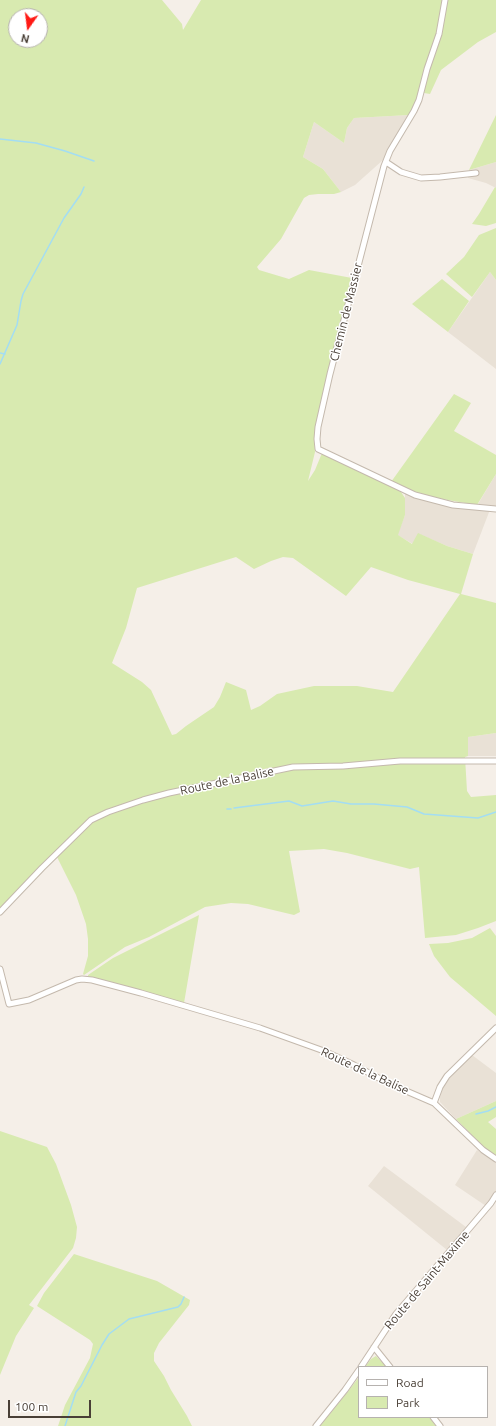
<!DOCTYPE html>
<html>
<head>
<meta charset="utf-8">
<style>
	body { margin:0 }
	#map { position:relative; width:496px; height:1426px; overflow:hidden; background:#f5efe8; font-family:Ubuntu,sans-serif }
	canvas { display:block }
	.legend { position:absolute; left:358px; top:1366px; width:130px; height:52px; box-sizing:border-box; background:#fff; border:1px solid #b6b2af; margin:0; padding:5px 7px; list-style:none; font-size:12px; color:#493f36 }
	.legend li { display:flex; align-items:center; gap:8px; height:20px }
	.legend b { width:20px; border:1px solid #b6b2af }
	.north { position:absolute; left:8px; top:8px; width:40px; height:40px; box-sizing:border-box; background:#fff; border:1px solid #b6b2af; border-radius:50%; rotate:194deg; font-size:11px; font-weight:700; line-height:16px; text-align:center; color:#493f36 }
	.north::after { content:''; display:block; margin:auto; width:14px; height:18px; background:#ff1a15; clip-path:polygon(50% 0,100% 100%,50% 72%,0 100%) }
	.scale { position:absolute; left:8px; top:1400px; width:83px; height:18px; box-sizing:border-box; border:2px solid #493f36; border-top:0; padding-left:5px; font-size:12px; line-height:14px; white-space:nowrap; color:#493f36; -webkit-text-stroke:3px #fff; paint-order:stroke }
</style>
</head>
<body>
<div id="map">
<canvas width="496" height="1426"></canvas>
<ul class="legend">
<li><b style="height:5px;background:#fff"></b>Road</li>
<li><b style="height:11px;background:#d8eab0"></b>Park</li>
</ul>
<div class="north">N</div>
<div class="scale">100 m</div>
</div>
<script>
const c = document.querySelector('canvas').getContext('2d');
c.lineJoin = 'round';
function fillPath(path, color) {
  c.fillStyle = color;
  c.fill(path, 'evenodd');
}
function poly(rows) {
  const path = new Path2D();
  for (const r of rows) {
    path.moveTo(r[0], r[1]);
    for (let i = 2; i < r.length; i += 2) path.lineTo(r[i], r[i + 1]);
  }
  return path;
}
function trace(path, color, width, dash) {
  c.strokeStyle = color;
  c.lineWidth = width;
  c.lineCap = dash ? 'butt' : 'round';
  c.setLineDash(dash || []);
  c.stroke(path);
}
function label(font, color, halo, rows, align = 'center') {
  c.font = font + ' Ubuntu,sans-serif';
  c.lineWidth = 3;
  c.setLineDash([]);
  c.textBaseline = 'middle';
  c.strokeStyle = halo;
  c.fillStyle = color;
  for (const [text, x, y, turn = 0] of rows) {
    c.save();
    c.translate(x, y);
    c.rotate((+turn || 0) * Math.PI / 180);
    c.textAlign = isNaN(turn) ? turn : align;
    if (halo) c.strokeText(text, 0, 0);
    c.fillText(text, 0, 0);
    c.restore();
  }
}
fillPath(poly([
	[409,115,383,160,355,185,341,192,323,169,303,157,314,122,344,143,347,128,354,118],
	[496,162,496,188,486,183,468,178,469,170],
	[490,272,496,280,496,369,448,332],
	[496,474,496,507,491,507,473,554,447,546,419,534,413,544,397,535,405,515,405,493,475,509],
	[496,733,496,756,468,756,468,737],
	[472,1055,496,1073,496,1101,456,1119,440,1102,440,1097,442,1090,451,1076],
	[477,1150,496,1161,496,1193,486,1206,455,1185],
	[384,1166,466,1227,447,1250,368,1186]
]), '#e9e1d6');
fillPath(poly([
	[0,0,162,0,182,24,183,30,201,0,496,0,496,32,478,42,441,70,430,94,424,93,428,73,417,99,409,115,354,118,347,128,344,143,314,122,303,157,323,169,341,192,334,194,318,194,309,195,304,198,281,239,257,267,259,270,289,279,309,270,352,278,317,421,314,438,315,452,308,481,315,470,322,453,391,486,401,492,405,498,405,515,398,535,412,544,418,533,447,546,473,554,461,594,496,603,496,733,468,737,468,756,465,757,467,791,471,797,496,795,496,921,478,928,456,935,425,938,419,867,410,869,347,853,324,849,289,851,300,912,294,915,248,904,231,903,205,907,149,937,125,947,84,975,83,974,88,956,88,939,86,924,76,895,56,855,91,823,105,815,156,798,175,794,214,787,273,774,272,767,118,806,102,812,87,822,7,901,0,910],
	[16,16,40,16,40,40,16,40],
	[236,557,254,569,271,561,283,557,293,558,346,596,371,567,408,580,460,594,393,692,357,686,314,686,277,694,260,706,251,710,246,690,226,682,220,697,214,707,186,726,176,734,172,735,151,690,142,682,112,663,126,628,137,588],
	[496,115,496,162,469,170],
	[495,187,496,188,496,223,486,226,472,224,479,214],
	[496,228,496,280,490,272,472,297,446,274,464,257,479,235],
	[442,279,469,301,448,332,412,304],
	[454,394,471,403,454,431,496,455,496,474,477,505,436,498,414,492,391,482],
	[199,915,184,1003,100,979,88,977,88,975,113,958],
	[490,928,496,936,496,1016,450,977,434,956,429,944,448,943,472,938],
	[496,1101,496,1117,488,1122,496,1129,496,1156,489,1152,456,1119],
	[0,1131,47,1147,56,1164,71,1205,77,1227,76,1238,73,1248,29,1305,34,1308,16,1336,0,1375],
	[74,1254,157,1281,190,1300,189,1305,159,1343,154,1353,154,1361,164,1376,171,1390,187,1416,192,1426,58,1426,65,1405,90,1358,93,1344,90,1340,37,1306,44,1293],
	[376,1356,387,1367,365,1367,371,1359],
	[359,1377,359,1417,429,1417,436,1426,320,1426,346,1394]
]), '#d8eab0');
trace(poly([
	[0,139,36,143,65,151,94,161],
	[0,353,5,354],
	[0,364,17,325,21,301,23,294,64,218,81,194,84,187],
	[234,808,289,801,302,806,333,801,351,804,374,804,407,807,424,814,478,818,496,812],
	[227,809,231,809],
	[476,1114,488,1111,496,1107],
	[65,1426,76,1392,81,1386,102,1345,109,1334,129,1319,178,1307,181,1304,184,1297]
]), '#a3ddf3', 1.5);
const minor = poly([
	[445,0,439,34,427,69,419,100,414,111,390,151,384,166,330,374,318,427,317,439,318,449,415,495,453,505,496,509],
	[386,162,401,172,421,178,440,177,476,173],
	[0,912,42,868,91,820,108,812,143,800,169,793,293,767,343,766,400,761,496,761],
	[0,969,9,1004,29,1000,76,980,82,979,92,980,141,993,260,1028,324,1051,354,1065,390,1084,434,1103,483,1150,496,1159],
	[434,1103,440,1087,447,1076,496,1028],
	[374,1347,390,1367],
	[361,1367,396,1314,491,1203,496,1195],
	[433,1417,440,1426],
	[316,1426,345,1390,359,1370]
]);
trace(minor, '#c4b9ad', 7);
trace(minor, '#fff', 5);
label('12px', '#493f36', '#fff', [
	["Chemin de Massier",346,312,-76],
	["Route de la Balise",227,781,-12],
	["Route de la Balise",365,1071,25],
	["Route de Saint-Maxime",427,1280,-50]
]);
</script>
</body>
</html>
